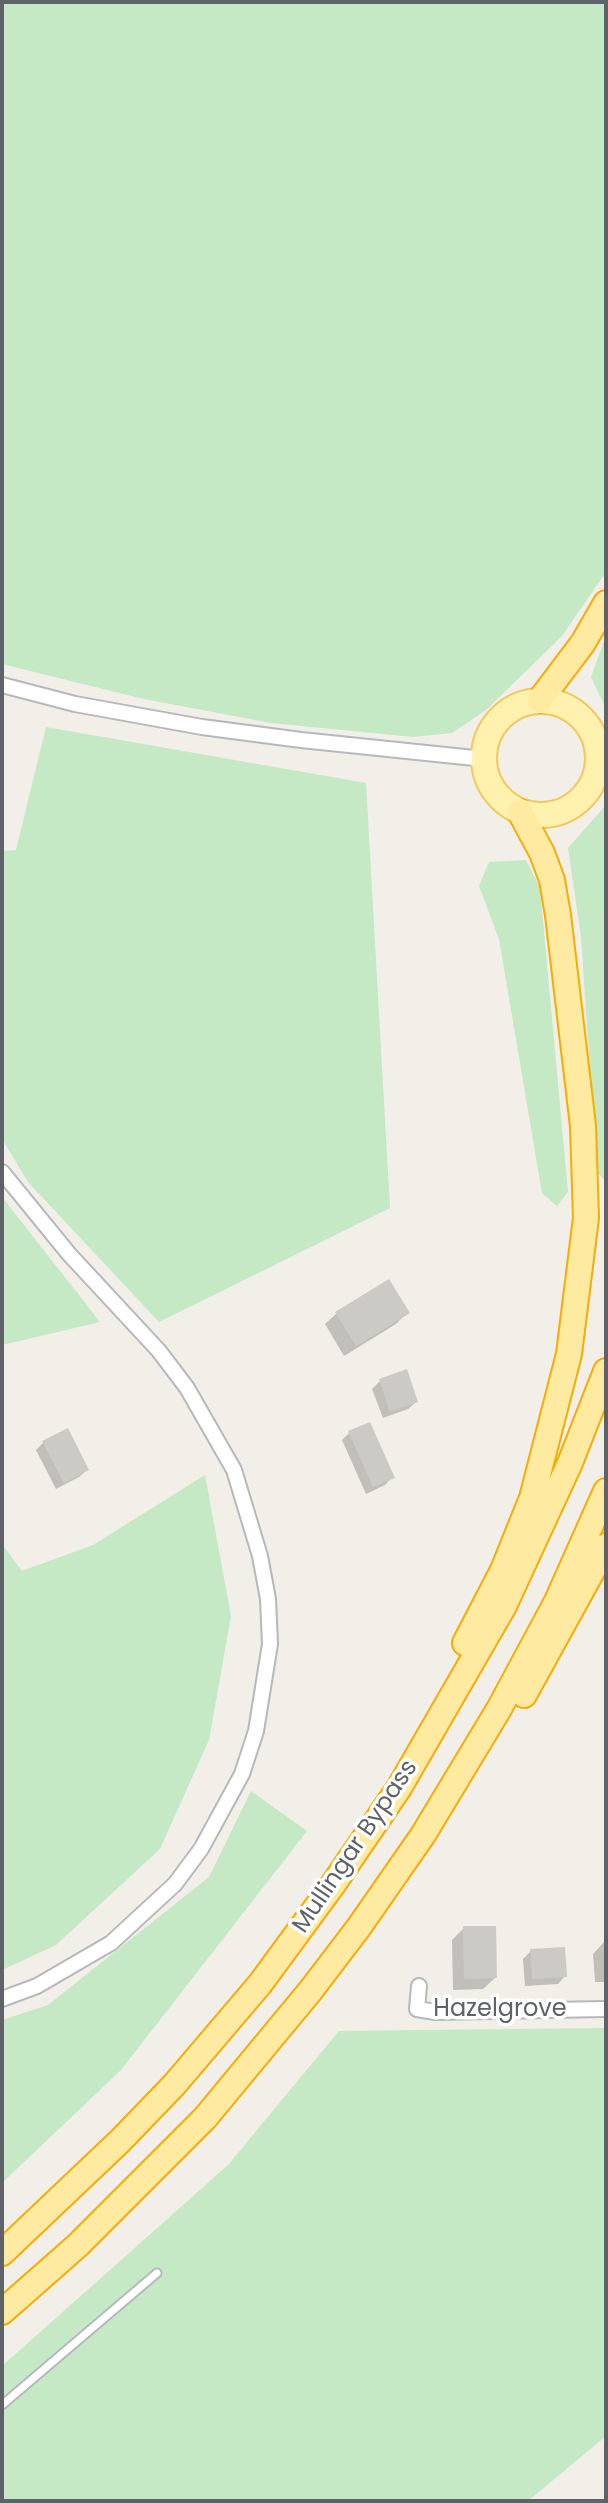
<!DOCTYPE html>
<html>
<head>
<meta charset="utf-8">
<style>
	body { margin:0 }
	#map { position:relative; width:608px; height:2503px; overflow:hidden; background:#f1efe8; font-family:Poppins,sans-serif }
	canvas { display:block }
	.frame { position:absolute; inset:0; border:4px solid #5f6368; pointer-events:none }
</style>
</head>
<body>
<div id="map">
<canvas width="608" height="2503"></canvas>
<div class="frame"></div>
</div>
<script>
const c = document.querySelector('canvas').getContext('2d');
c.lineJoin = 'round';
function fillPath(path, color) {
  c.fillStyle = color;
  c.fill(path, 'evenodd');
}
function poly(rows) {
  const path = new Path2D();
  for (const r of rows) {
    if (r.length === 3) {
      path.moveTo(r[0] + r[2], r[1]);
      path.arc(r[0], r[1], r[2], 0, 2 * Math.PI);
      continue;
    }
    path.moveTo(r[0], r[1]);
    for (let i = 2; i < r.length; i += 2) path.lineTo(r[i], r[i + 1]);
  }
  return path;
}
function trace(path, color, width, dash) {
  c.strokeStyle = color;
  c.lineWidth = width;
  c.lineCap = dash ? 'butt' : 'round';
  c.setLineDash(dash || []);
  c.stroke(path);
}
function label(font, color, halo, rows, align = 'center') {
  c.font = font + ' Poppins,sans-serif';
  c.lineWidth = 7;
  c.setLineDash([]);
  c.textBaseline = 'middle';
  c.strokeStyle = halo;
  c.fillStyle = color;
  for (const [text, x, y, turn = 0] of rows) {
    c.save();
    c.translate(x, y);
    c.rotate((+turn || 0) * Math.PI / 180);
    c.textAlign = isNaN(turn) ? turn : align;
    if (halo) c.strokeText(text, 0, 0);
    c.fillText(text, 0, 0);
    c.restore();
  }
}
fillPath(poly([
	[2,2,606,2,606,572,562,636,486,710,452,733,413,737,271,723,144,699,2,664],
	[606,636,606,709,591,677],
	[46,727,366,783,390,1208,159,1322,28,1182,2,1139,2,851,16,850],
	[606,805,606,1181,597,1173,581,937,568,848],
	[526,860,540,888,568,1192,557,1206,542,1193,499,939,479,886,489,862],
	[2,1197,100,1322,2,1345],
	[205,1475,231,1616,209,1740,160,1849,56,1945,2,1970,2,1544,22,1571,93,1545],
	[251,1791,307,1831,121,2070,2,2183,2,2020,48,2005,209,1877],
	[606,2028,606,2436,528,2501,2,2501,2,2366,228,2165,339,2031]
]), '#c5e8c5');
fillPath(poly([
	[408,1312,396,1324,344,1356,325,1324,337,1313],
	[380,1381,416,1402,408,1409,383,1418,372,1389],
	[349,1433,392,1477,385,1485,366,1494,342,1440],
	[44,1442,87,1470,79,1477,56,1489,36,1450],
	[464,1928,495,1978,483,1989,453,1990,452,1940],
	[604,1942,606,1982,595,1982,593,1954],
	[531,1951,565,1976,558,1984,525,1986,523,1959]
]), '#0003');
fillPath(poly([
	[389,1279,410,1313,356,1346,335,1312],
	[407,1369,418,1402,390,1412,379,1379],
	[370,1422,395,1478,373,1487,348,1431],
	[68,1428,89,1470,64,1483,42,1441],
	[463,1926,496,1926,497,1978,464,1979],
	[565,1947,567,1977,532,1979,530,1949]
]), '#cccac5');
const service = poly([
	[2,2405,157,2273]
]);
const minor = poly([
	[2,685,75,704,202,727,301,740,484,759],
	[2,1172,69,1254,159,1351,187,1388,234,1470,260,1556,268,1599,270,1644,256,1731,242,1774,201,1849,175,1884,111,1943,37,1986,2,1999],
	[419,1986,417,2009,435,2012,606,2009]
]);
const primary = poly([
	[541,758,57]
]);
const trunk = poly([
	[540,700,583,643,606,603],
	[465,1643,503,1570,532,1498,569,1354,586,1218,583,1126,558,915,552,880,542,853,520,812],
	[524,1695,606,1546],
	[2,2253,120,2141,174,2085,260,1984,332,1886,399,1788,504,1606,570,1463,606,1371],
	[2,2312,78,2245,205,2118,311,1990,359,1927,423,1835,499,1709,557,1601,606,1491]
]);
trace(service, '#b5b8bc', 11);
trace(minor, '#b5b8bc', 18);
trace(primary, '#f2c960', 28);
trace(trunk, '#f9ab00', 28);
trace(service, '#fff', 7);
trace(minor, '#fff', 14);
trace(primary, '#fff2af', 24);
trace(trunk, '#feeaa1', 24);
label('24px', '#5f6368', '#fff', [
	["Mullingar Bypass",356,1847,-56],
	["Hazelgrove",500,2010]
]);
</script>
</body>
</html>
